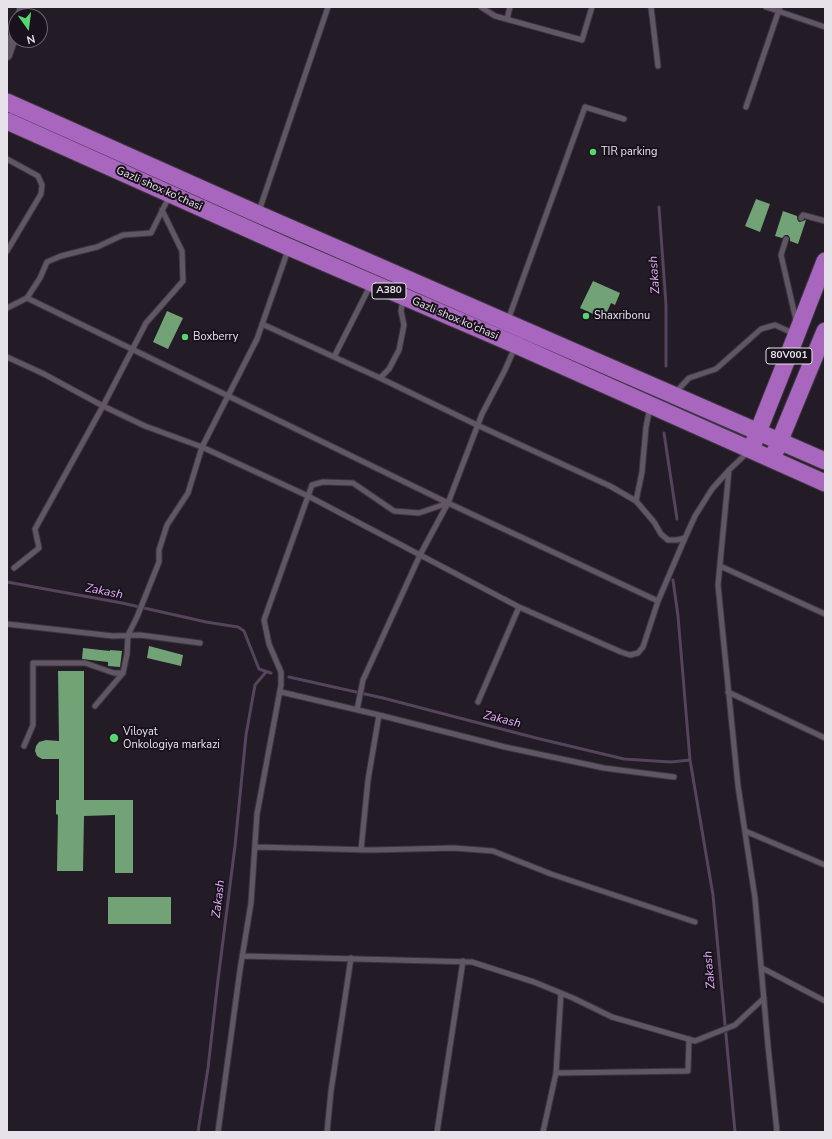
<!DOCTYPE html>
<html>
<head>
<meta charset="utf-8">
<style>
	body { margin:0 }
	#map { position:relative; width:832px; height:1139px; overflow:hidden; background:#231b26; font-family:"Nunito Sans",sans-serif }
	canvas { display:block }
	.frame { position:absolute; inset:0; border:8px solid #e7e2e9; pointer-events:none }
	.north { position:absolute; left:8px; top:8px; width:40px; height:40px; box-sizing:border-box; background:#19121c; border:1px solid #6b656e; border-radius:50%; rotate:166deg; font-size:11px; font-weight:700; line-height:16px; text-align:center; color:#e7e2e9 }
	.north::after { content:''; display:block; margin:auto; width:14px; height:18px; background:#57d570; clip-path:polygon(50% 0,100% 100%,50% 72%,0 100%) }
</style>
</head>
<body>
<div id="map">
<canvas width="832" height="1139"></canvas>
<div class="frame"></div>
<div class="north">N</div>
</div>
<script>
const c = document.querySelector('canvas').getContext('2d');
c.lineJoin = 'round';
function poly(rows) {
  const path = new Path2D();
  for (const r of rows) {
    path.moveTo(r[0], r[1]);
    for (let i = 2; i < r.length; i += 2) path.lineTo(r[i], r[i + 1]);
  }
  return path;
}
function trace(path, color, width, dash) {
  c.strokeStyle = color;
  c.lineWidth = width;
  c.lineCap = dash ? 'butt' : 'round';
  c.setLineDash(dash || []);
  c.stroke(path);
}
function fillPath(path, color) {
  c.fillStyle = color;
  c.fill(path, 'evenodd');
}
function label(font, color, halo, rows, align = 'center') {
  c.font = font + ' "Nunito Sans",sans-serif';
  c.lineWidth = 4;
  c.setLineDash([]);
  c.textBaseline = 'middle';
  c.strokeStyle = halo;
  c.fillStyle = color;
  for (const [text, x, y, turn = 0] of rows) {
    c.save();
    c.translate(x, y);
    c.rotate((+turn || 0) * Math.PI / 180);
    c.textAlign = isNaN(turn) ? turn : align;
    if (halo) c.strokeText(text, 0, 0);
    c.fillText(text, 0, 0);
    c.restore();
  }
}
trace(poly([
	[659,207,666,305,666,366],
	[664,433,677,519],
	[673,580,678,616,690,760,713,895,735,1132],
	[7,582,122,603,206,622,238,627,244,631,259,669,271,673],
	[289,677,383,698,536,738,624,759,671,762,690,760],
	[198,1132,208,1068,218,980,235,846,246,735,255,685,266,672]
]), '#55445c', 3);
fillPath(poly([
	[756,199,770,204,760,232,745,226],
	[783,211,797,216,797,219,799,222,806,220,798,244,790,241,790,238,788,235,785,235,782,238,775,236],
	[593,281,620,293,615,305,611,303,604,319,580,308],
	[167,311,183,318,168,349,153,342],
	[149,646,183,655,181,666,147,658],
	[83,648,110,651,110,650,122,651,120,667,108,666,108,662,82,659],
	[58,671,84,671,84,800,133,800,133,873,115,873,115,815,84,816,83,871,57,871,58,815,56,814,56,800,59,800,59,759,42,759,37,756,35,751,36,746,39,742,46,740,59,741],
	[108,897,171,897,171,924,108,924]
]), '#71a377');
const service = poly([
	[481,7,495,16,582,40,592,7],
	[651,7,658,66],
	[766,7,825,27],
	[507,19,510,7],
	[746,107,780,7],
	[7,159,38,176,42,185,41,194,7,251],
	[259,211,328,7],
	[801,218,803,215,825,221],
	[786,239,781,255,796,320],
	[27,298,448,503,658,601],
	[7,308,27,298,40,278,47,262,61,256,97,247,123,235,151,233,169,197],
	[508,320,585,107,624,119],
	[262,324,380,378,477,425,610,486,636,501,654,522,661,534,668,540,677,540,685,538,695,516,712,489,729,470],
	[7,357,44,374,103,406,145,426,202,447,308,496,519,607],
	[334,357,370,286],
	[380,378,389,369,399,350,404,325,401,311,403,300],
	[675,393,689,378,716,369,761,329,775,325,795,334],
	[748,452,729,470,718,585,738,786,755,898,768,1046,777,1132],
	[636,501,642,472,646,427,650,407],
	[720,566,825,614],
	[14,568,39,548,35,529,103,406,146,323,183,281,182,251,162,210],
	[7,624,113,636,140,635,200,643],
	[281,692,379,715,505,747,604,768,674,777],
	[728,692,825,738],
	[478,702,519,607,621,652,630,655,638,653,643,647,658,601,685,538],
	[95,706,123,673,127,654,128,635,137,617,159,562,159,550,167,525,188,493,202,447,257,339,288,250],
	[357,710,363,680,420,555,448,503],
	[24,746,33,725,33,663,85,663,114,673,123,673],
	[745,831,825,865],
	[255,847,372,850,454,848,493,851,551,874,695,922],
	[361,850,368,780,379,715],
	[242,956,472,962,534,982,573,998,612,1017,695,1041,735,1025,764,998],
	[762,968,825,1001],
	[556,1073,688,1071,689,1039],
	[218,1132,240,970,251,903,257,814,281,685,281,672,269,644,264,620,312,485,323,482,353,483,394,511,419,513,448,503,482,414,505,370,515,347],
	[327,1132,331,1091,351,958],
	[437,1132,463,961],
	[543,1132,556,1073,561,993]
]);
const minor = poly([
	[20,16,23,7],
	[7,55,16,29]
]);
const trunk = poly([
	[7,102,258,214,825,461],
	[7,121,284,245,516,345,825,483],
	[754,442,785,364,825,261],
	[775,452,825,331]
]);
trace(service, '#3c363f', 7);
trace(minor, '#3c363f', 12);
trace(trunk, '#3c363f', 19);
trace(service, '#615764', 5);
trace(minor, '#615764', 10);
trace(trunk, '#a866be', 17);
for (const [x, y, r, color] of [
	[593,152,4,"#57d570"],
	[586,316,4,"#57d570"],
	[185,337,4,"#57d570"],
	[114,738,5,"#57d570"]
]) {
  const dot = new Path2D();
  dot.arc(x, y, r, 0, 2 * Math.PI);
  c.fillStyle = color;
  c.fill(dot);
  trace(dot, '#19121c', 1.5);
}
for (const [x, y, w] of [
	[389,291,34],
	[789,356,46]
]) {
  const box = new Path2D();
  box.roundRect(x - w / 2, y - 8, w, 16, 3);
  c.fillStyle = '#19121c';
  c.fill(box);
  trace(box, '#e7e2e9', 1);
}
label('bold 10px', '#e7e2e9', null, [
	["A380",389,291],
	["80V001",789,356]
]);
label('11px', '#e7e2e9', '#19121c', [
	["TIR parking",601,152],
	["Shaxribonu",594,316],
	["Boxberry",193,337],
	["Viloyat",123,732],
	["Onkologiya markazi",123,745]
], 'left');
label('11px', '#e7e2e9', '#19121c', [
	["Gazli shox ko'chasi",159,189,24],
	["Gazli shox ko'chasi",455,319,23]
]);
label('italic 12px', '#e6b1fa', '#19121c', [
	["Zakash",655,275,-94],
	["Zakash",104,592,11],
	["Zakash",502,720,14],
	["Zakash",219,899,-83],
	["Zakash",710,970,-95]
]);
</script>
</body>
</html>
